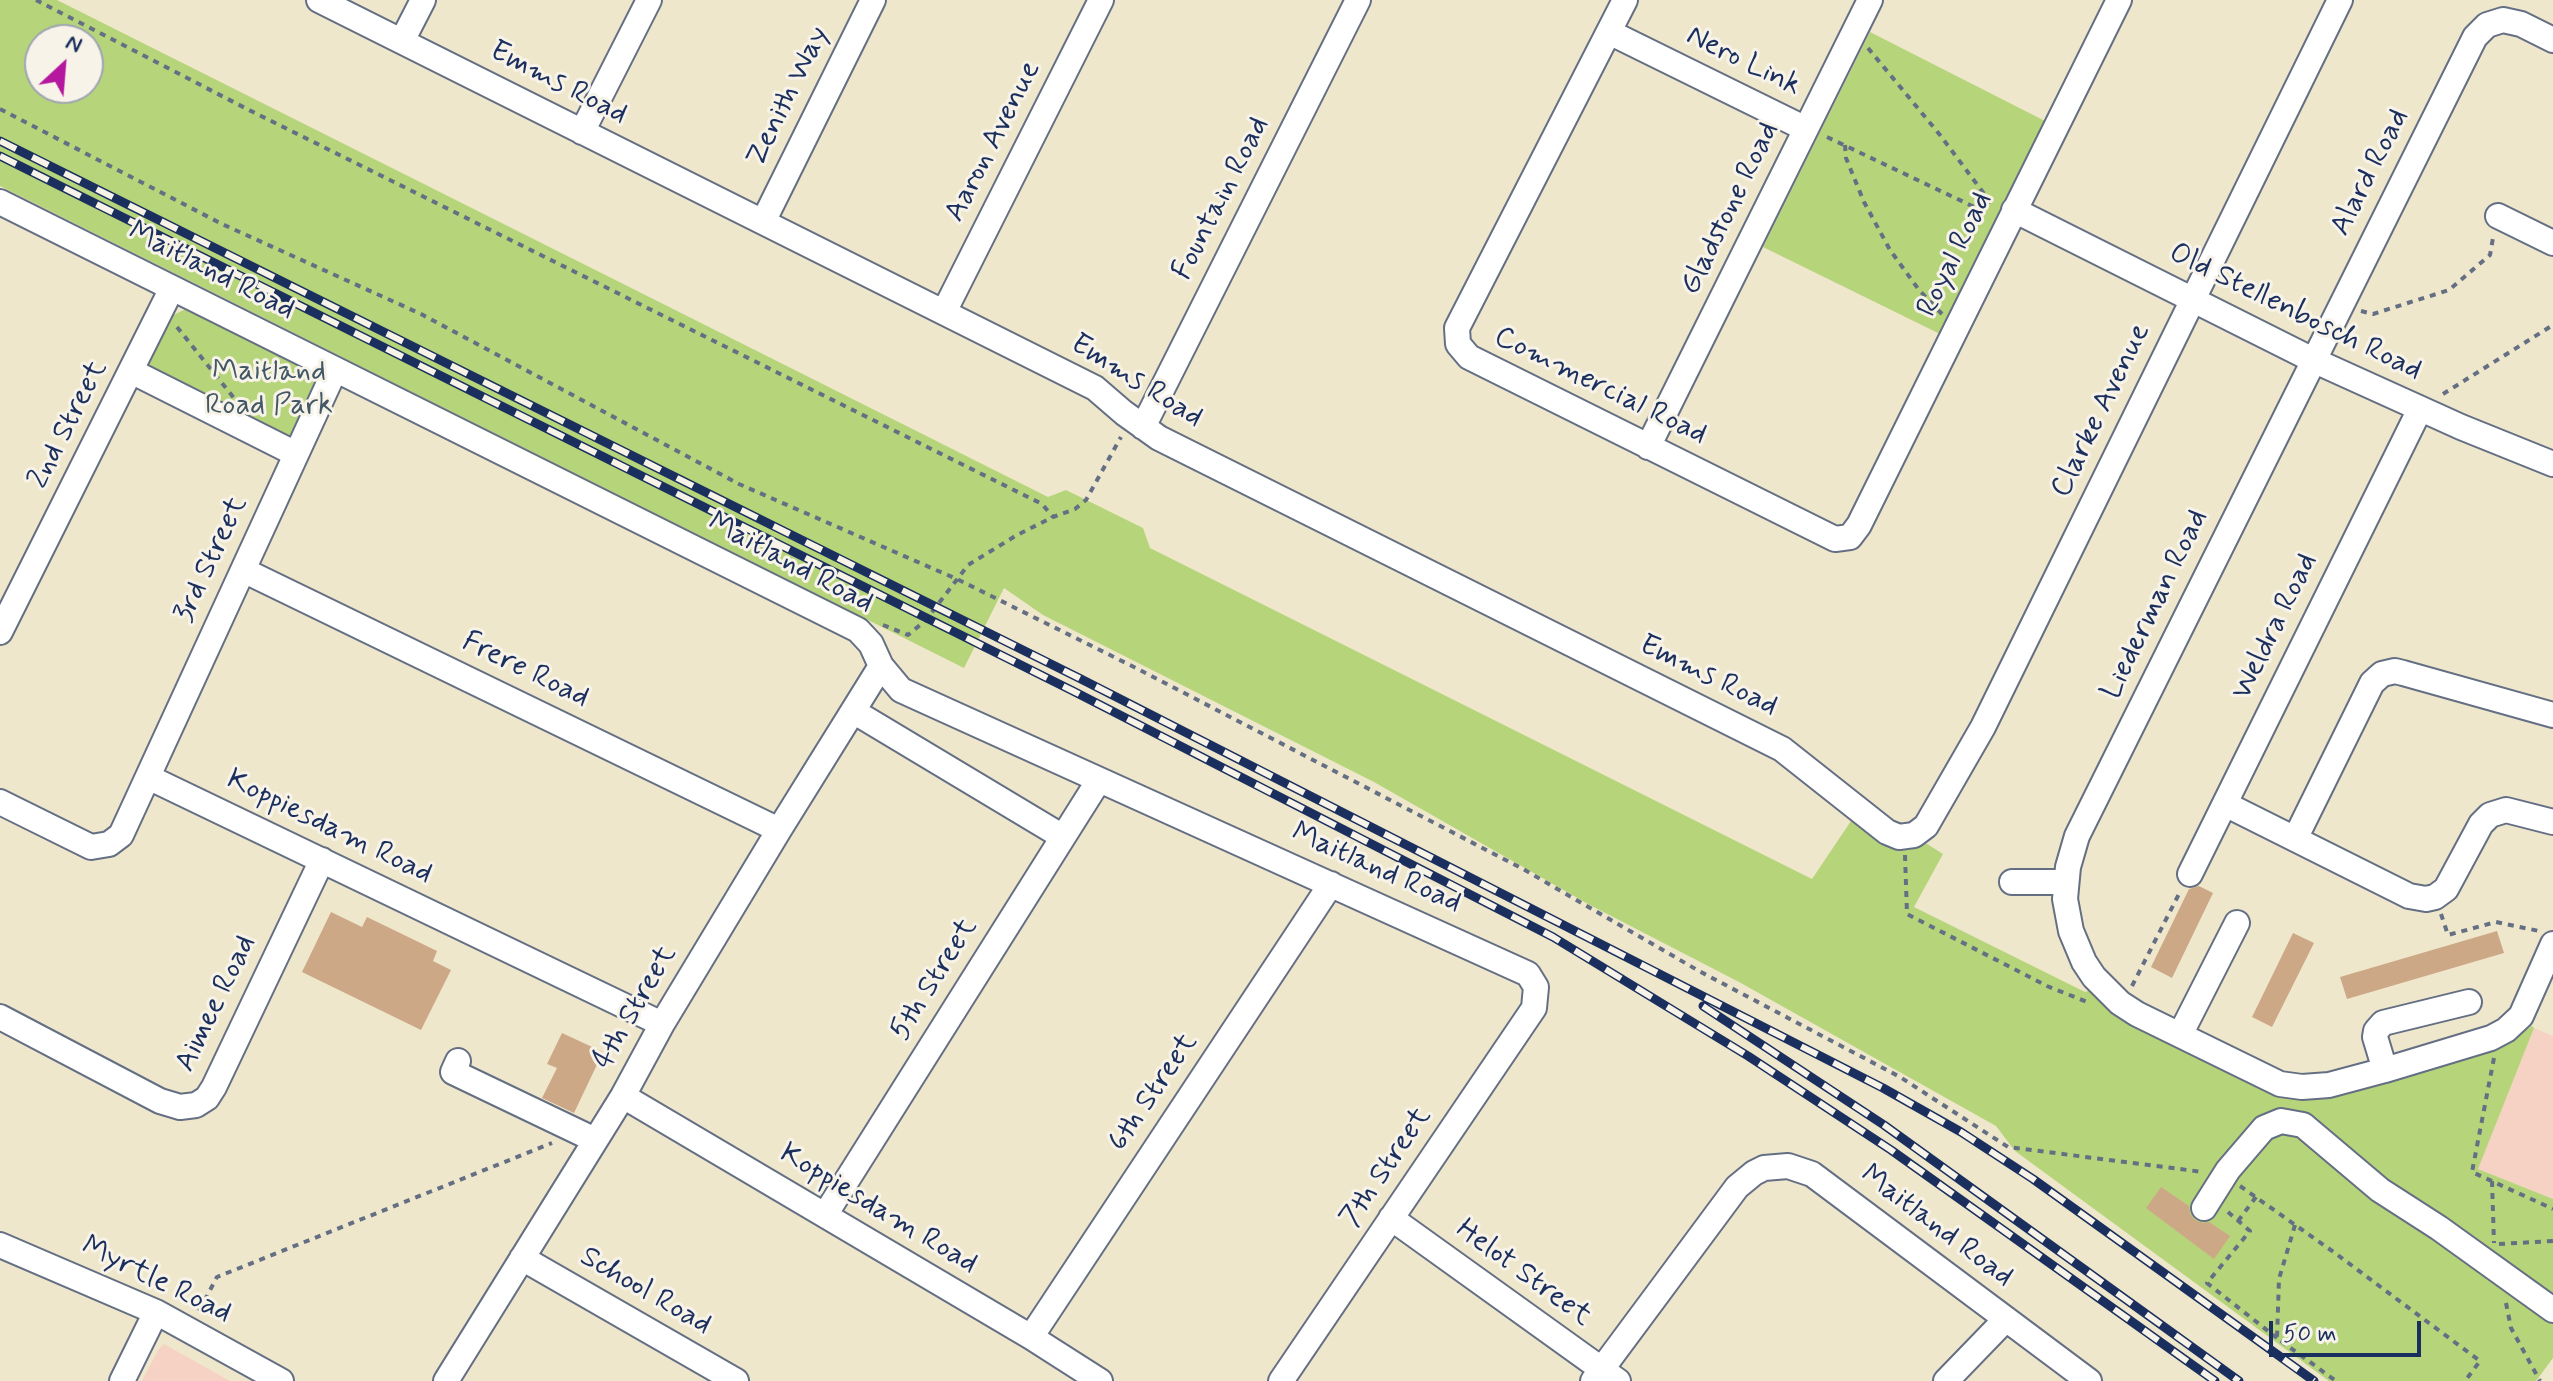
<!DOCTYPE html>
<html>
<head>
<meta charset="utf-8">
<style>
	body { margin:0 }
	#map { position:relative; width:2553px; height:1381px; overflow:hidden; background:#efe7cc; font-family:Mynerve,sans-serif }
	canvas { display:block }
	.north { position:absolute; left:24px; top:24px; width:80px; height:80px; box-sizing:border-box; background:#f7f3e8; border:2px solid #9fa5b1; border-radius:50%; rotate:26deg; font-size:22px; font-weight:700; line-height:32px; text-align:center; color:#1b2f5e }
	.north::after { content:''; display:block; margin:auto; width:28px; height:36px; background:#b5179e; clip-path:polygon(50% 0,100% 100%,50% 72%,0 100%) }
	.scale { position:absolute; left:2269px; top:1321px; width:152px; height:36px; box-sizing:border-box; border:4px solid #1b2f5e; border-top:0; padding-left:10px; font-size:24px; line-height:28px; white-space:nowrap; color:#1b2f5e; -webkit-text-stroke:6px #f7f3e8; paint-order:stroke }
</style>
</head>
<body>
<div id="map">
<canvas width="2553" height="1381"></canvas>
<div class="north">N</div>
<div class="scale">50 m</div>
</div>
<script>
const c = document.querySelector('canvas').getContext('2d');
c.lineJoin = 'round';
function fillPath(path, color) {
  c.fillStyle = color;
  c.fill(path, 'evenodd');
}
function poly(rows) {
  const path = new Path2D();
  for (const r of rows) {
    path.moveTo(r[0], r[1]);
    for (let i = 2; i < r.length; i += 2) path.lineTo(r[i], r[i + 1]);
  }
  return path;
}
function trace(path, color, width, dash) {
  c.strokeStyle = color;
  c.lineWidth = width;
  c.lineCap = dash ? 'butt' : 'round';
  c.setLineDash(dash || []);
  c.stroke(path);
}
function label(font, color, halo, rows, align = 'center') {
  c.font = font + ' Mynerve,sans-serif';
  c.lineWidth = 6;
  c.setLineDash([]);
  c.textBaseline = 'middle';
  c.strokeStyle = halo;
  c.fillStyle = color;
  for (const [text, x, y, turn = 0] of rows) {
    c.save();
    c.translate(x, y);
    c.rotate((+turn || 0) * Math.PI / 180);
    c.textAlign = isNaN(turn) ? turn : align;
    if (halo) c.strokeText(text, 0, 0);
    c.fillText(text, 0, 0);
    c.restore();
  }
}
fillPath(poly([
	[2534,1028,2553,1036,2553,1199,2477,1169],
	[164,1344,230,1381,142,1381,158,1350]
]), '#f6d2c4');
fillPath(poly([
	[0,0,57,0,1048,497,1066,490,1143,528,1150,548,1812,879,1853,818,1896,848,1912,849,1924,842,1943,854,1914,907,2085,992,2091,990,2110,1010,2131,1024,2339,1093,2505,1045,2532,1026,2534,1028,2478,1169,2553,1199,2553,1358,2536,1381,2329,1381,2015,1151,1996,1126,1739,982,1588,904,1374,782,1043,615,1004,588,964,668,0,186],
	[40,40,88,40,88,88,40,88],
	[1870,32,2045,121,1940,334,1763,247],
	[186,309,193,309,307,367,312,372,316,385,293,439,148,372,145,364,169,317]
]), '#b6d47a');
fillPath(poly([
	[2199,886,2213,893,2172,978,2151,967,2189,889],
	[331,912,362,927,367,917,437,951,433,961,451,970,421,1030,302,972],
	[2497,931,2504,953,2347,999,2340,977],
	[2293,933,2314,943,2272,1027,2252,1017],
	[562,1033,603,1052,574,1113,542,1098,557,1068,547,1064],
	[2161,1187,2189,1206,2190,1214,2195,1220,2203,1223,2209,1222,2230,1236,2214,1259,2146,1208]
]), '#cda886');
const minor = poly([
	[319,0,1095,388,1124,413,1159,438,1782,749,1887,832,1899,837,1914,835,1926,826,1983,727,2340,0],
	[1625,0,1457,328,1458,344,1469,357,1835,539,1850,537,1859,525,2119,0],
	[1609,32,1806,129],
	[2553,40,2521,24,2503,20,2487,25,2475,37,2077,836,2068,867,2065,899,2071,931,2084,962,2094,977,2120,1003,2137,1014,2280,1084,2302,1087,2329,1085,2385,1070,2491,1038,2506,1030,2521,1016,2553,944],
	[402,41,423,0],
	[582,132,649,0],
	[0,202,858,630,871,644,881,666,901,690,1528,974,1536,987,1534,1008,1281,1381],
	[2014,210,2313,360,2461,427,2553,464],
	[2498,216,2553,243],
	[763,222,873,0],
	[944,312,1101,0],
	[131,371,296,454],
	[1143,427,1358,0],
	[1648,447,1870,0],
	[243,570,779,830],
	[0,632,172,288],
	[853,711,1063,837],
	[148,777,662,1024],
	[0,802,91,847,109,844,121,835,335,370],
	[2225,804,2409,896,2426,899,2435,897,2446,889,2481,824,2490,815,2506,810,2553,822],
	[2295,839,2372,683,2382,674,2395,671,2403,673,2553,715],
	[2190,874,2420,409],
	[2012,882,2066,882],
	[0,1017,160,1101,180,1107,196,1105,207,1098,214,1087,322,860],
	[2180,1035,2237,923],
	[458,1061,453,1072,595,1140],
	[2385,1070,2375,1037,2376,1031,2383,1023,2469,1002],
	[623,1096,1031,1337,1100,1381],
	[2204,1208,2228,1170,2264,1128,2281,1121,2303,1125,2380,1190,2439,1228,2553,1310],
	[825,1215,1099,780],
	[1391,1218,1618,1381],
	[0,1245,156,1312,281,1381],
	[522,1258,736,1381],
	[1031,1337,1331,884],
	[122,1381,156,1312],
	[446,1381,623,1096,662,1024,779,830,881,666],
	[1593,1381,1737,1187,1754,1173,1764,1168,1788,1166,1812,1174,2089,1381],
	[1946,1381,2006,1319]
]);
trace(minor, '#656f84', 28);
trace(poly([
	[36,0,249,110,1042,504,1053,517],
	[1868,48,1940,135,1994,207],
	[0,109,222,224,421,314,739,484,959,580,1136,668,1523,869,1699,971,1900,1077,2008,1147,2203,1172],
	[1827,137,1989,214],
	[1845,145,1846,158,1864,202,1890,250,1919,290,1942,314],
	[2361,311,2373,314,2449,290,2490,255,2493,238],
	[177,327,234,398],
	[2443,394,2553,325],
	[883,625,908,635,926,620,968,565,1017,535,1053,517,1075,509,1086,500,1121,437],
	[1905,855,1907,914,2047,986,2087,1002],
	[2441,914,2448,935,2496,922,2539,931],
	[2132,986,2181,890],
	[2494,1058,2472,1172,2553,1209],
	[2492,1181,2494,1243],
	[2240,1186,2335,1253,2480,1361,2465,1381],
	[2228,1212,2250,1231,2207,1283,2277,1338],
	[2238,1221,2256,1197],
	[2295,1225,2279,1279,2277,1338,2336,1381],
	[2499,1244,2553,1241],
	[2506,1303,2511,1328,2540,1381],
	[199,1311,217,1277,552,1143]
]), '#656f84', 4, [6, 6]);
trace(minor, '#fff', 24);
const rail = poly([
	[0,141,1079,678,1883,1088,1961,1132,2033,1179,2314,1381],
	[0,156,1073,691,1553,937,1748,1056,1891,1150,2215,1381],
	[1703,1006,1884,1125,2239,1381]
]);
trace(rail, '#1b2f5e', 9);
trace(rail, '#f7f3e8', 6, [18]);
label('30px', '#1b2f5e', '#f7f3e8', [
	["Nero Link",1743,62,26],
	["Emms Road",558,84,27],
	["Zenith Way",789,97,-64],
	["Aaron Avenue",994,142,-63],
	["Alard Road",2371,173,-63],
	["Fountain Road",1222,199,-63],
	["Gladstone Road",1731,209,-64],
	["Royal Road",1956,255,-64],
	["Maitland Road",211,272,27],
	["Old Stellenbosch Road",2295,313,26],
	["Emms Road",1136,382,32],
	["Commercial Road",1600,387,26],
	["Clarke Avenue",2102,411,-64],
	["2nd Street",69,425,-63],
	["3rd Street",212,560,-65],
	["Maitland Road",790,564,28],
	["Liederman Road",2156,605,-64],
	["Weldra Road",2276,627,-64],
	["Frere Road",525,671,26],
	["Emms Road",1708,677,26],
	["Koppiesdam Road",329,828,26],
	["Maitland Road",1376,869,24],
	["5th Street",935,980,-58],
	["Aimee Road",217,1004,-64],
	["4th Street",636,1008,-60],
	["6th Street",1154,1093,-56],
	["7th Street",1387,1168,-56],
	["Koppiesdam Road",878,1210,31],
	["Maitland Road",1936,1227,37],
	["Helot Street",1523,1274,36],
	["Myrtle Road",156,1281,26],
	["School Road",645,1292,30]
]);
label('30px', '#425865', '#f7f3e8', [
	["Maitland",269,373],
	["Road Park",269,407]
]);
</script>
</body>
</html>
